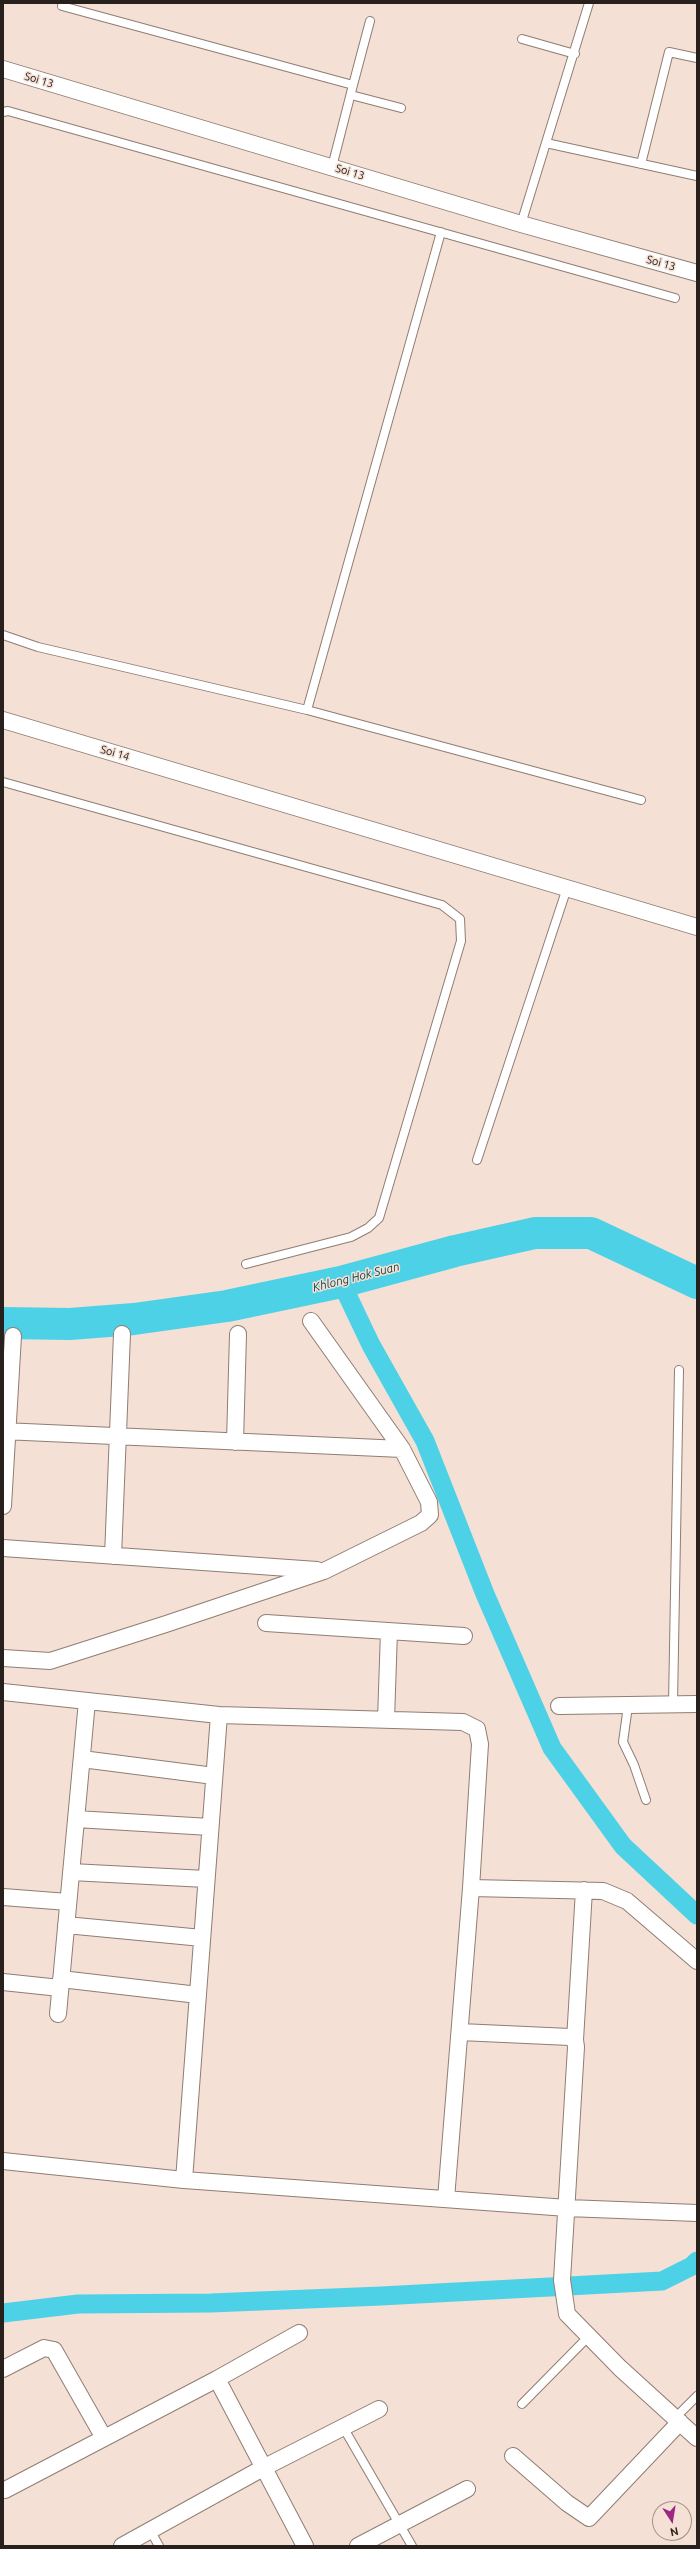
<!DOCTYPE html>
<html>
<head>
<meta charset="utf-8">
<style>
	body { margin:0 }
	#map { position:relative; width:700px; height:2549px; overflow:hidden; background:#f4e0d4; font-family:Ubuntu,sans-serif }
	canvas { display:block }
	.frame { position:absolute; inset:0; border:4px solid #28201c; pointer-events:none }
	.north { position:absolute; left:652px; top:2501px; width:40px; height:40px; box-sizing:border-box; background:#f4e0d4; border:1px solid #a2938a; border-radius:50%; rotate:168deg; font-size:11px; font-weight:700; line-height:16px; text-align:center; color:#28201c }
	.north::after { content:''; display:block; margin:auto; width:14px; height:18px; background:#9d2883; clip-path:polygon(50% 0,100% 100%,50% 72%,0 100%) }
</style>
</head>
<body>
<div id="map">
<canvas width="700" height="2549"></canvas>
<div class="frame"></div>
<div class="north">N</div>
</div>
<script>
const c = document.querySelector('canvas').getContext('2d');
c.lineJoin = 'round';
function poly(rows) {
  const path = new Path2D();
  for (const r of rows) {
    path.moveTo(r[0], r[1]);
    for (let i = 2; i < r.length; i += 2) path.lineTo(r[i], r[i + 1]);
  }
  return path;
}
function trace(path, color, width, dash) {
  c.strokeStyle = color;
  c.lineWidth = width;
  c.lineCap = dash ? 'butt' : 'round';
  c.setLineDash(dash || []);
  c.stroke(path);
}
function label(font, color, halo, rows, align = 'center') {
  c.font = font + ' Ubuntu,sans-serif';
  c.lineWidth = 3;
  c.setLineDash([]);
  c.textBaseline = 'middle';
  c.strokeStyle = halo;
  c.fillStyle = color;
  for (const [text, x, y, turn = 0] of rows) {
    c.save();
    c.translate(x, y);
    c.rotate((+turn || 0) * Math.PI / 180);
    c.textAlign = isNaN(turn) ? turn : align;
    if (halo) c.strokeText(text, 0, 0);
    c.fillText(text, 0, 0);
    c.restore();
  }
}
trace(poly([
	[341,1282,371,1345,425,1441,485,1594,552,1748,623,1846,697,1915],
	[3,2313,78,2304,211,2303,381,2296,662,2281,692,2266,697,2261]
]), '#4dd1e7', 19);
trace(poly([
	[3,1323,70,1324,134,1319,227,1306,341,1282,455,1251,535,1233,591,1233,697,1283]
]), '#4dd1e7', 32);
const service = poly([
	[62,6,353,85,332,167],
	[522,39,575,54],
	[353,85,370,21],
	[351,95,401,108],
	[3,112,8,111,675,298],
	[546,143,697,176],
	[641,164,669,52,697,58],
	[521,224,589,3],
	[3,635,38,647,307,710,641,800],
	[307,710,441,232],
	[3,782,442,905,460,919,461,941,379,1218,368,1228,351,1237,246,1264],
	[477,1160,567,888],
	[673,1703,679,1370],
	[628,1706,623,1742,634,1765,646,1800],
	[522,2404,589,2336],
	[675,2418,697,2396],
	[343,2427,412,2546],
	[150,2530,159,2546]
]);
const minor = poly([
	[3,69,521,224,697,273],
	[3,720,697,927],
	[3,1431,402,1449],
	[235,1442,238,1334],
	[3,1506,13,1336],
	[3,1548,317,1570],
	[113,1556,122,1334],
	[266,1623,464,1636],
	[3,1658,50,1661,166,1624,324,1571,421,1523,430,1515,429,1502,402,1449,311,1321],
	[3,1692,219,1715,463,1722,477,1729,480,1744,471,1888,446,2199],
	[559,1706,697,1704],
	[386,1720,389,1631],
	[82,1759,214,1776],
	[76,1819,210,1827],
	[71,1872,206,1879],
	[471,1888,603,1891,627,1901,697,1961],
	[3,1897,68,1902],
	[66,1925,202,1938],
	[61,1979,198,1995],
	[3,1982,60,1988],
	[58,2014,87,1701],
	[460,2032,570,2037,575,2040,576,2047,562,2280,567,2314,620,2368,697,2438],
	[575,2040,584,1890],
	[3,2161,184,2180,567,2208,697,2213],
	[184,2180,219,1715],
	[3,2369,44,2348,54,2350,104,2438],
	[217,2379,305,2546],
	[513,2456,567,2503,589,2518,680,2422],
	[5,2490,217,2379,299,2333],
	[122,2546,263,2468,379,2409],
	[358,2546,467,2489]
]);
trace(service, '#907d73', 10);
trace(minor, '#907d73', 18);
trace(service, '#fff', 8);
trace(minor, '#fff', 16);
label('11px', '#28201c', '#f4e0d4', [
	["Soi 13",39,80,17],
	["Soi 13",350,172,17],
	["Soi 13",661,263,16],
	["Soi 14",115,753,16]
]);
label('italic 12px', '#0d4851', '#f4e0d4', [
	["Khlong Hok Suan",356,1277,-14]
]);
</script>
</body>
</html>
